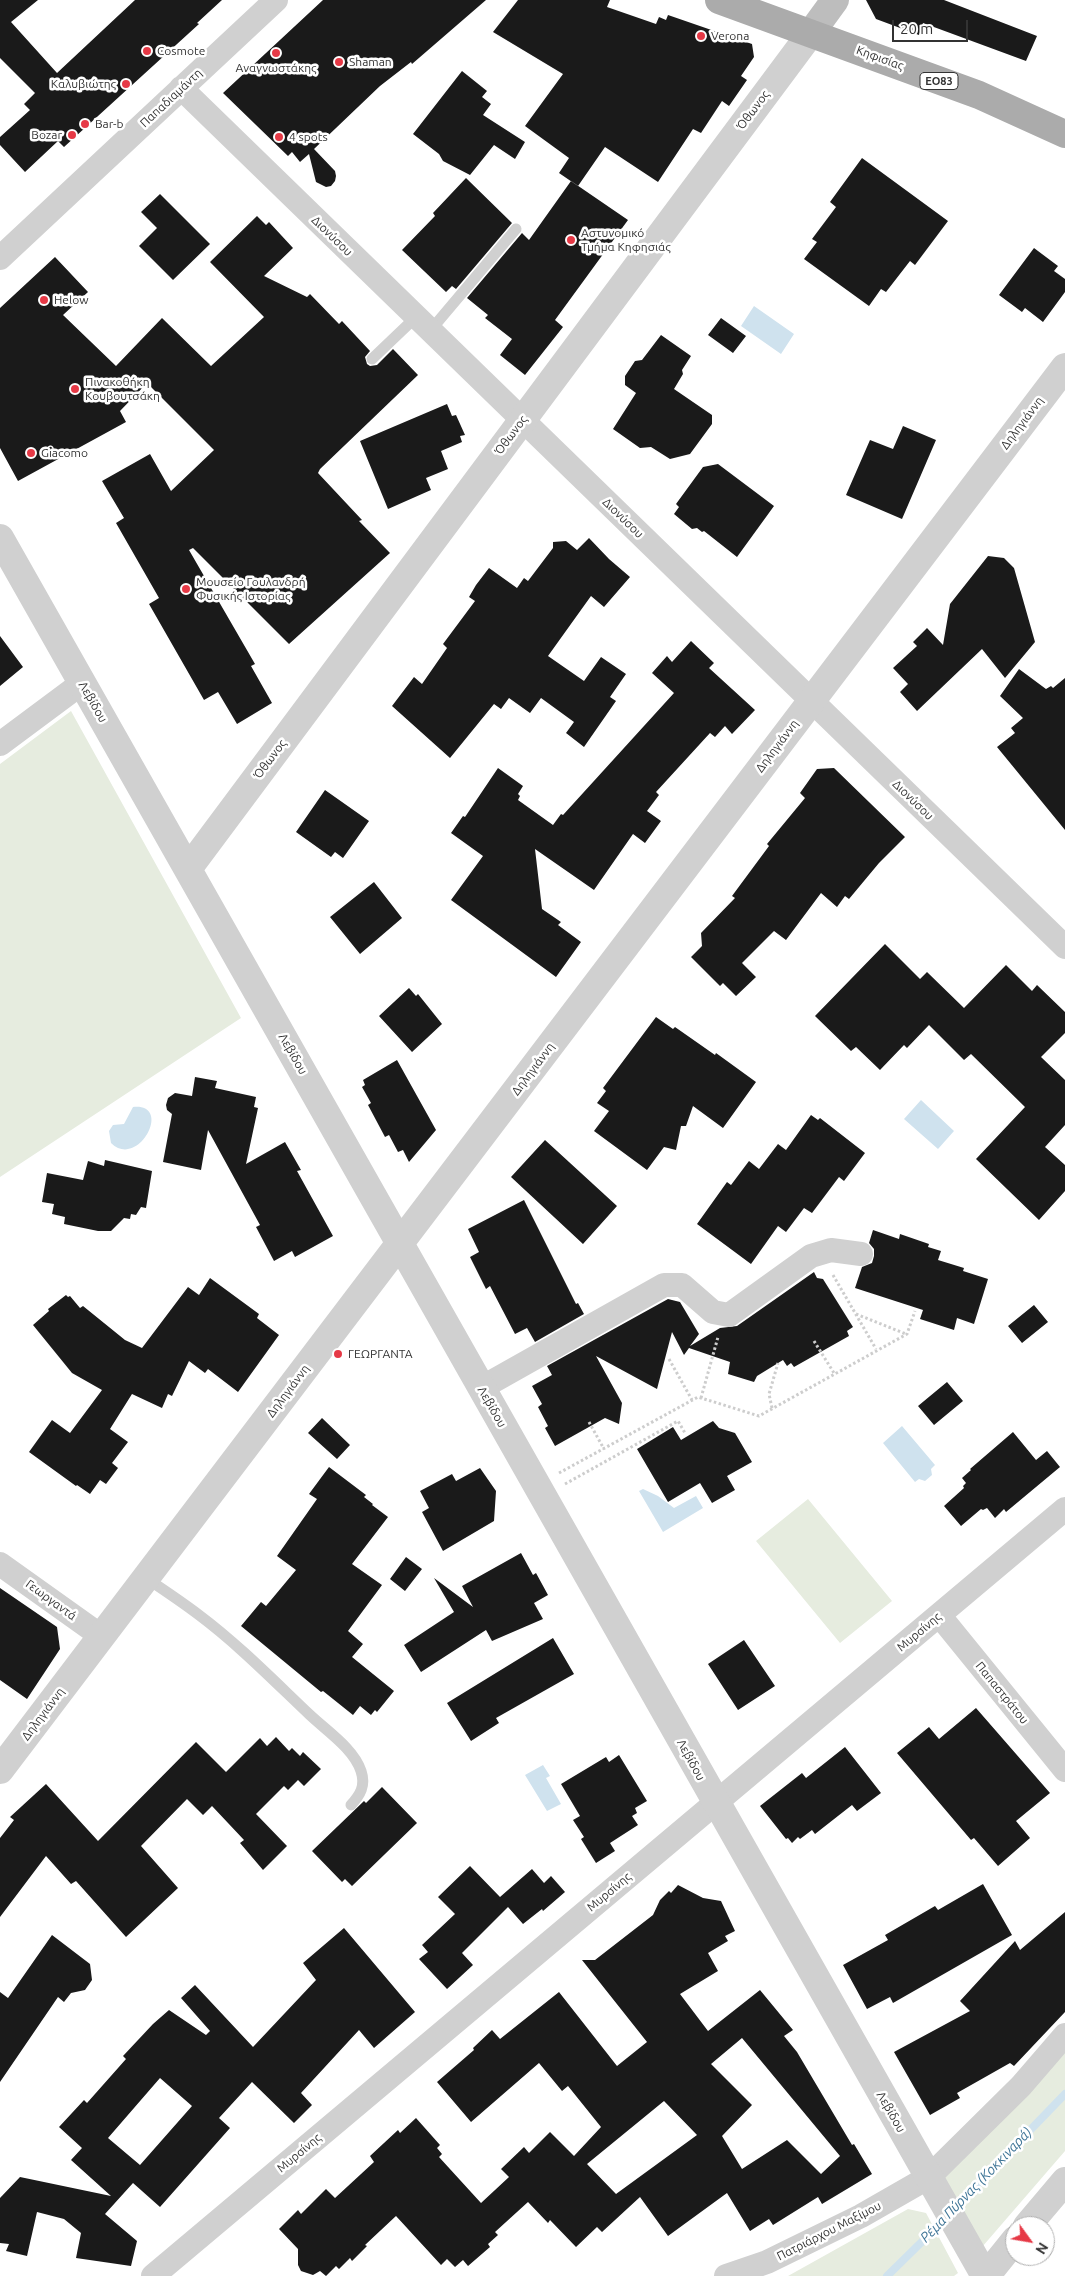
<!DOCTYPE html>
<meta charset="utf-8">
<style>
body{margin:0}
#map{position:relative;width:1065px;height:2276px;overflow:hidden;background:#fff;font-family:Ubuntu,sans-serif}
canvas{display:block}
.north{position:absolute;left:1005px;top:2216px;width:50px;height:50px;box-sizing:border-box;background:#fff;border:1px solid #adadad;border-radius:50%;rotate:122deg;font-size:14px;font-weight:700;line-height:20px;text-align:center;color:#333}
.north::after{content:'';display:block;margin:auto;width:18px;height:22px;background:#e63946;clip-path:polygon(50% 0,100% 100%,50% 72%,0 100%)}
.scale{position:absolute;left:892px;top:20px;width:76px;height:22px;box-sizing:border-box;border:2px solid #333;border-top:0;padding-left:6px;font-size:15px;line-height:18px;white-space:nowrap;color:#333;-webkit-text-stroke:4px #fff;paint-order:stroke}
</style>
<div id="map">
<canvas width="1065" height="2276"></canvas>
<div class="north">N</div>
<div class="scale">20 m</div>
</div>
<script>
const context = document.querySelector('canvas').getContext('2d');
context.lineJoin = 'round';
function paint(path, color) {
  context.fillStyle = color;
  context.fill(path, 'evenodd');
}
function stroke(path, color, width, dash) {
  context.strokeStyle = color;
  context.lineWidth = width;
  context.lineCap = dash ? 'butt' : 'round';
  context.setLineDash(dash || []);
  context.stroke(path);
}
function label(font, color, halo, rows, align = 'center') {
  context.font = font + ' Ubuntu,sans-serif';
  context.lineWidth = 5;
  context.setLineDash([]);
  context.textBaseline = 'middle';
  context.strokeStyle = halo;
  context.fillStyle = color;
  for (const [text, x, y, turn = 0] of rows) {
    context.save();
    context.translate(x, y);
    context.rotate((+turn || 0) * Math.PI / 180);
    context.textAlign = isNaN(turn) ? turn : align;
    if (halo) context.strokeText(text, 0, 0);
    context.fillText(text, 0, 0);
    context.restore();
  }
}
paint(new Path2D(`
 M71 711 241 1018 0 1177V764Z
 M808 1499 892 1601 840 1643 756 1541Z
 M1065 2047V2151L976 2254 941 2171Z
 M908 2209 926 2213 958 2273 954 2276H788Z`), '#e6ecdf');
paint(new Path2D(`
 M754 306 794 334 781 354 741 326Z
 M921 1100 954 1131 938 1149 904 1119Z
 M133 1107C174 1103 138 1170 111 1143L109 1131 113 1125 124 1124Z
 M902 1426 935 1465 931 1469 932 1475 925 1481 919 1479 915 1482 883 1443Z
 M643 1489 658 1496 674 1508 696 1496 703 1508 663 1532 639 1491Z
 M543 1765 550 1776 546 1778 561 1804 547 1811 525 1775Z`), '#cfe2ee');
stroke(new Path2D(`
 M954 2209 1065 2094
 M887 2276 946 2218`), '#cfe2ee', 8);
paint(new Path2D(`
 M0 0H38L11 22 57 73 135 0H222L197 23 199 24 64 147 58 141 25 172 0 145V137L30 110 24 104 35 93 0 58Z
 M323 0H486L412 64 411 62 380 86 314 149 335 171 336 176 335 181 331 186 326 187 316 182 309 154 300 162 292 152 288 156 223 93Z
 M518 0H610L607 7 656 24 659 17 666 20 668 15 752 44 754 57 741 76 747 80 729 106 722 101 701 133 693 129 658 182 605 147 578 186 559 173 569 158 525 126 563 74 493 32Z
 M866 0H944L1037 36 1026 61 923 23 919 35 876 19Z
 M462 71 487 91 482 97 491 104 483 115 525 142 515 159 494 145 470 175 443 161 439 154 413 134Z
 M862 158 948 221 915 265 910 261 886 292 881 289 869 306 804 259 817 242 812 239 836 207 830 202Z
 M466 178 512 223 456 289 452 286 446 292 402 250 435 216 433 213Z
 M571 181 628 220 555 320 563 327 525 375 500 355 512 339 485 318 488 315 467 298 522 233 529 240Z
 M160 194 210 244 173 280 139 246 157 228 141 212Z
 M257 216 266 225 269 222 293 248 264 276 307 297 310 294 339 324 342 321 370 351 365 357 367 364 370 366 377 365 393 349 418 375 320 469 318 473 362 520 359 521 390 553 289 644 193 548 189 550 255 664 251 666 272 703 237 724 218 692 204 700 149 604 159 598 116 523 124 518 102 481 150 454 171 491 214 450 147 383 120 411 126 422 18 481 0 448V308L55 257 88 292 63 315 116 366 162 318 211 366 264 317 210 262Z
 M1034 248 1058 266 1054 271 1065 279V292L1043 322 1025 308 1022 312 999 295Z
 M721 318 746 336 733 353 708 335Z
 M661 335 691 356 682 370 683 374 674 389 712 415V424L690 454 670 459 651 447 640 448 613 429 636 393 625 385V376L635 361 642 360Z
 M447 404 452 416 456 415 465 435 460 436 462 442 441 451 448 469 426 478 431 490 388 509 360 441Z
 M903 426 936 440 902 519 846 495 870 440 893 449Z
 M718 464 774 506 737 557 704 531 702 532 697 528 692 529 674 514 679 507 676 504 703 467Z
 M589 538 609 559 630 577 604 607 591 596 548 656 584 681 601 657 626 674 610 697 616 701 584 747 566 733 574 722 541 698 530 713 509 698 501 709 494 704 450 758 392 706 414 677 422 684 447 648 443 644 475 601 469 597 476 585 489 568 517 588 524 578 528 581 553 548V542L566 541 577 550Z
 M988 556 1004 558 1014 568 1035 642 1005 678 982 649 917 711 900 692 908 684 893 668 917 646 913 642 927 628 943 645 950 604Z
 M0 636 23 667 0 686Z
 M691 641 714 663 709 668 755 710 732 734 725 726 715 737 710 733 656 792 659 795 647 811 661 821 645 843 633 834 594 890 535 849 542 909 561 922 558 925 581 942 556 977 451 900 483 856 451 833 463 816 465 817 498 768 523 786 518 794 520 796 518 800 553 825 561 814 563 815 674 693 652 673 667 656 672 662Z
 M1019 669 1046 689 1051 686 1053 688 1065 678V830L997 747 1015 733 1011 728 1023 718 1000 696Z
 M834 768 905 837 879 863 849 899 845 896 837 907 821 893 786 940 774 931 742 963 756 977 736 996 723 983 720 986 691 957 702 946 701 933 735 898 732 896 769 846 767 844 805 798 800 793 817 769Z
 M325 790 369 821 343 858 335 852 331 857 296 832Z
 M374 882 402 918 360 954 330 917Z
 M885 944 920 979 927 972 964 1008 1006 965 1032 991 1037 985 1065 1012V1033L1041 1057 1065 1080V1125L1045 1147 1065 1165V1191L1039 1220 976 1159 1025 1107 971 1054 964 1060 929 1025 907 1048 904 1045 880 1070 856 1047 851 1051 815 1016Z
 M409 988 416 996 418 994 442 1024 412 1052 379 1016Z
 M656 1017 673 1029 675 1027 715 1055 716 1053 756 1082 723 1128 693 1106 686 1126H681L676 1150 664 1147 647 1170 594 1131 609 1111 597 1103 606 1091 603 1088Z
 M397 1060 436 1130 409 1162 403 1150 398 1152 389 1135 385 1137 368 1105 371 1103 362 1087 365 1085 363 1080Z
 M195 1077 217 1081 215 1088 256 1097 254 1107 258 1108 246 1164 285 1142 301 1170 297 1171 333 1236 295 1257 292 1251 274 1261 256 1227 260 1225 208 1130 201 1170 163 1162 172 1114 167 1110 166 1105 168 1098 175 1093 192 1096Z
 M811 1115 818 1120 820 1118 865 1153 844 1181 839 1177 812 1213 804 1208 786 1232 778 1226 751 1264 697 1224 727 1182 731 1185 749 1161 759 1169 778 1144 786 1150Z
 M545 1140 617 1206 583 1244 511 1177Z
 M105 1160 152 1171 146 1208 141 1207 136 1215 131 1214 130 1219 124 1218 111 1231H98L64 1224 65 1217 52 1214 54 1204 42 1202 47 1173 83 1180 88 1161 104 1166Z
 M524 1200 576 1304 578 1303 584 1314 535 1342 527 1328 515 1334 490 1286 486 1289 470 1257 479 1252 468 1229Z
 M873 1230 899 1239 900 1234 929 1244 928 1247 941 1251 938 1260 964 1268 963 1271 988 1279 974 1324 957 1318 954 1330 920 1319 923 1310 855 1288 862 1267 872 1263 874 1256V1249L869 1243Z
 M814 1272 817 1278 823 1279 853 1327 847 1331 849 1336 794 1367 791 1363 787 1366 783 1360 757 1376 754 1382 728 1374 730 1362 689 1348 684 1355 672 1332 657 1389 596 1356 622 1403 619 1424 605 1418 555 1446 545 1428 548 1426 538 1407 542 1404 532 1386 552 1375 547 1366 668 1299 680 1302 699 1334 690 1346 720 1328 737 1326Z
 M210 1278 259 1314 257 1318 279 1335 238 1392 208 1369 205 1373 189 1361 172 1396 168 1394 162 1408 132 1394 110 1429 128 1442 112 1463 118 1468 106 1484 100 1480 90 1494 77 1485 76 1486 29 1452 52 1420 70 1433 102 1390 72 1373 33 1325 49 1311 48 1309 66 1295 68 1297 70 1296 80 1308 83 1306 125 1340 142 1348 188 1287 199 1295Z
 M1034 1305 1048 1322 1022 1343 1008 1326Z
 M947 1382 963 1401 934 1425 918 1406Z
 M322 1418 350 1445 337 1459 308 1433Z
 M713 1421 719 1428 735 1433 752 1462 727 1476 735 1490 712 1503 700 1483 668 1502 637 1449 673 1427 681 1440Z
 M1013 1432 1036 1460 1047 1451 1060 1467 1006 1512 1004 1509 995 1518 987 1508 983 1510 981 1509 961 1526 944 1506 964 1488 963 1486 966 1483 962 1478 971 1470 970 1469Z
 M329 1467 366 1495 364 1497 373 1504 372 1505 388 1517 352 1564 382 1585 348 1631 363 1644 352 1657 394 1691 377 1712 375 1710 371 1715 360 1706 353 1715 323 1691 321 1692 241 1626 261 1602 266 1606 296 1570 277 1556 317 1499 309 1494Z
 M480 1468 496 1491 494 1521 443 1551 422 1512 429 1508 420 1491 452 1474 456 1481Z
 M521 1553 533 1575 536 1573 548 1595 534 1603 543 1619 492 1641 486 1630 421 1672 404 1645 454 1612 434 1578 473 1607 462 1586Z
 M406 1557 422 1569 405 1591 390 1579Z
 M0 1588 57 1627 60 1649 27 1699 0 1680Z
 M553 1638 574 1674 496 1718 499 1723 471 1741 447 1703Z
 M744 1640 775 1686 738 1710 708 1664Z
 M976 1708 1050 1793 1016 1821 1030 1838 998 1866 974 1838 971 1840 897 1753 929 1727 939 1739Z
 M276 1737 289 1751 292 1748 300 1756 303 1752 321 1769 304 1786 298 1780 288 1790 284 1786 256 1814 287 1846 263 1870 240 1843 244 1840 212 1806 203 1815 187 1799 141 1846 178 1888 126 1937 76 1881 71 1884 46 1856 0 1917V1838L14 1820 10 1817 46 1784 98 1841 196 1742 226 1772 260 1738 267 1746Z
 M845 1747 881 1793 857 1811 852 1805 815 1834 812 1830 800 1839 798 1837 792 1843 788 1838 786 1839 760 1806 802 1773 806 1778Z
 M619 1755 647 1801 635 1808 637 1813 632 1816 638 1825 610 1843 615 1851 596 1863 581 1839 584 1837 573 1820 580 1816 561 1784 606 1757 609 1762Z
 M382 1787 417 1823 352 1886 345 1879 342 1882 312 1851 364 1801 366 1803Z
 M470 1866 500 1897 532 1869 544 1883 551 1876 565 1892 543 1911 542 1909 523 1924 508 1907 462 1953 473 1965 447 1989 419 1959 428 1952 422 1945 455 1914 438 1897Z
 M983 1884 1012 1935 893 2003 890 1997 867 2009 843 1965 888 1940 885 1935 935 1906 938 1910Z
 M678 1885 703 1898 721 1901 735 1931 725 1936 728 1941 708 1953 718 1971 680 1994 708 2031 760 1990 793 2030 784 2036 797 2052 852 2145 854 2144 872 2174 822 2204 818 2197 773 2225 769 2219 750 2231 727 2193 668 2236 640 2197 602 2232 597 2227 576 2247 550 2220 548 2223 528 2202 495 2232 498 2235 488 2244 490 2247 468 2266 463 2260 455 2267 447 2259 441 2265 396 2216 365 2245 367 2246 352 2261 350 2258 339 2269 336 2266 326 2276 320 2271 313 2275 301 2271 298 2265V2249L279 2229 298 2210 301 2214 326 2189 335 2198 374 2162 370 2156 398 2130 400 2133 416 2118 440 2145 437 2148 442 2154 439 2157 481 2203 509 2177 501 2169 524 2147 529 2153 550 2132 574 2156 601 2127 568 2086 562 2091 539 2063 471 2122 437 2082 474 2050 473 2048 492 2030 500 2039 559 1992 617 2066 647 2042 582 1960H595L653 1915 660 1900 669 1891 671 1893ZM742 2038 840 2156 821 2174 787 2140 742 2169 722 2136 752 2105 711 2064ZM664 2101 697 2135 616 2194 587 2164Z
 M1065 1912V2012L1014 2066 1010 2063 957 2093 960 2098 930 2115 894 2052 970 2011 960 2001 1015 1941 1020 1950Z
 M344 1928 415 2012 374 2048 359 2030 301 2093 312 2105 294 2123 252 2082 219 2118 230 2128 160 2207 133 2183 105 2214 137 2241 131 2266 76 2258 81 2233 64 2219 37 2212 27 2256 6 2251 9 2244 0 2243V2198L20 2177 111 2196 71 2160 82 2148 59 2127 84 2100 87 2103 126 2059 123 2056 153 2024 169 2010 206 2035 210 2031 181 1998 195 1985 253 2047 316 1980 303 1963ZM160 2078 192 2106 140 2165 108 2138Z
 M52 1935 90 1964 92 1980 85 1990 71 1993 64 2002 58 1997 0 2082V1992L8 1998Z`), '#1a1a1a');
stroke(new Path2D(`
 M833 1275 876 1349
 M856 1314 906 1334
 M814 1341 834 1373
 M669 1359 692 1400
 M701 1398 718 1337
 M772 1408 769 1394 778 1363
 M589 1422 604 1449
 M559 1473 698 1397 759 1416 907 1334 915 1311
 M565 1484 678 1421 685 1433`), '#cdcdcd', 3, [2.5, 2.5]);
stroke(new Path2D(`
 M430 331 516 229
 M372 359 416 317
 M146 1578C164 1590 182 1602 199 1615 239 1645 274 1681 310 1715 327 1731 354 1749 361 1771 366 1786 360 1795 351 1805`), '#d0d0d0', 11);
stroke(new Path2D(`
 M181 88 1065 947
 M0 258 276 0
 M0 744 82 683
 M481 1388 664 1285H682L713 1312 729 1315 811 1256 831 1250 861 1254
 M0 1564 101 1636
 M939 1615 1065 1770
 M153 2276 1065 1509
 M726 2276 767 2262 861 2216 929 2177 1021 2086 1065 2035`), '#d0d0d0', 24);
stroke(new Path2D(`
 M0 538 985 2276
 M188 869 811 33
 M0 1770 1065 367
 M1027 2226 1065 2181
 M986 2276 1015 2240`), '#d0d0d0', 28);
stroke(new Path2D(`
 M811 33 835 0`), '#bdbdbd', 28);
stroke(new Path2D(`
 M719 0 979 95 1065 134`), '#ababab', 28);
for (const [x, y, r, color] of [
 [701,36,5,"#e63946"],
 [147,51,5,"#e63946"],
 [276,53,5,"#e63946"],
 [339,62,5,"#e63946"],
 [126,84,5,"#e63946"],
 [85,124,5,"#e63946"],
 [72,135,5,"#e63946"],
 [279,137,5,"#e63946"],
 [571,240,5,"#e63946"],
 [44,300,5,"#e63946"],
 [75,389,5,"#e63946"],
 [31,453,5,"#e63946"],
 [186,589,5,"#e63946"],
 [338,1354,5,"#e63946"]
]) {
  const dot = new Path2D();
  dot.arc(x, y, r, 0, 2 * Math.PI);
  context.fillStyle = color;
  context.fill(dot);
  stroke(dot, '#fff', 2);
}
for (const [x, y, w] of [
 [939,81,38]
]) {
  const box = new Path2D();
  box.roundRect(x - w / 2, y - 8.5, w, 17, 4);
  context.fillStyle = '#fff';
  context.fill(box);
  stroke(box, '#333', 1);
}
label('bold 11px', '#333', null, [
 ["ΕΟ83",939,81]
]);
label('12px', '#333', '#fff', [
 ["Verona",711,36],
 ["Cosmote",157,51],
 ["Shaman",349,62],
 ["Αναγνωστάκης",276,68,"center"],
 ["Καλυβιώτης",116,84,"right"],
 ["Bar-b",95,124],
 ["Bozar",62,135,"right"],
 ["4 spots",289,137],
 ["Αστυνομικό",581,233],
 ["Τμήμα Κηφησιάς",581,247],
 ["Helow",54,300],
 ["Πινακοθήκη",85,382],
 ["Κουβουτσάκη",85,396],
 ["Giacomo",41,453],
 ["Μουσείο Γουλανδρή",196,582],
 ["Φυσικής Ιστορίας",196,596],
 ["ΓΕΩΡΓΑΝΤΑ",348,1354]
], 'left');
label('12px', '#333', '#fff', [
 ["Κηφισίας",880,58,20],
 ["Παπαδιαμάντη",171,98,-43],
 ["Όθωνος",753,110,-53],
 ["Διονύσου",332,236,44],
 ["Δηληγιάννη",1022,423,-53],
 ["Όθωνος",511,435,-53],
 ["Διονύσου",623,518,44],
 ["Λεβίδου",93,702,60],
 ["Δηληγιάννη",777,746,-53],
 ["Όθωνος",270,759,-53],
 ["Διονύσου",913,800,44],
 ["Λεβίδου",293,1054,60],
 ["Δηληγιάννη",533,1069,-53],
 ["Δηληγιάννη",288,1391,-53],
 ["Λεβίδου",492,1407,60],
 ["Γεωργαντά",51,1600,36],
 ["Μυρσίνης",919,1632,-40],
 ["Παπαστράτου",1002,1693,51],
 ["Δηληγιάννη",43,1714,-53],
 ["Λεβίδου",691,1760,61],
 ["Μυρσίνης",609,1892,-40],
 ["Λεβίδου",891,2112,60],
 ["Μυρσίνης",299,2153,-40],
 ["Πατριάρχου Μαξίμου",829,2231,-27]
]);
label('italic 14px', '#3f7597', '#fff', [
 ["Ρέμα Πύρνας (Κοκκιναρά)",976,2185,-46]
]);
</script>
